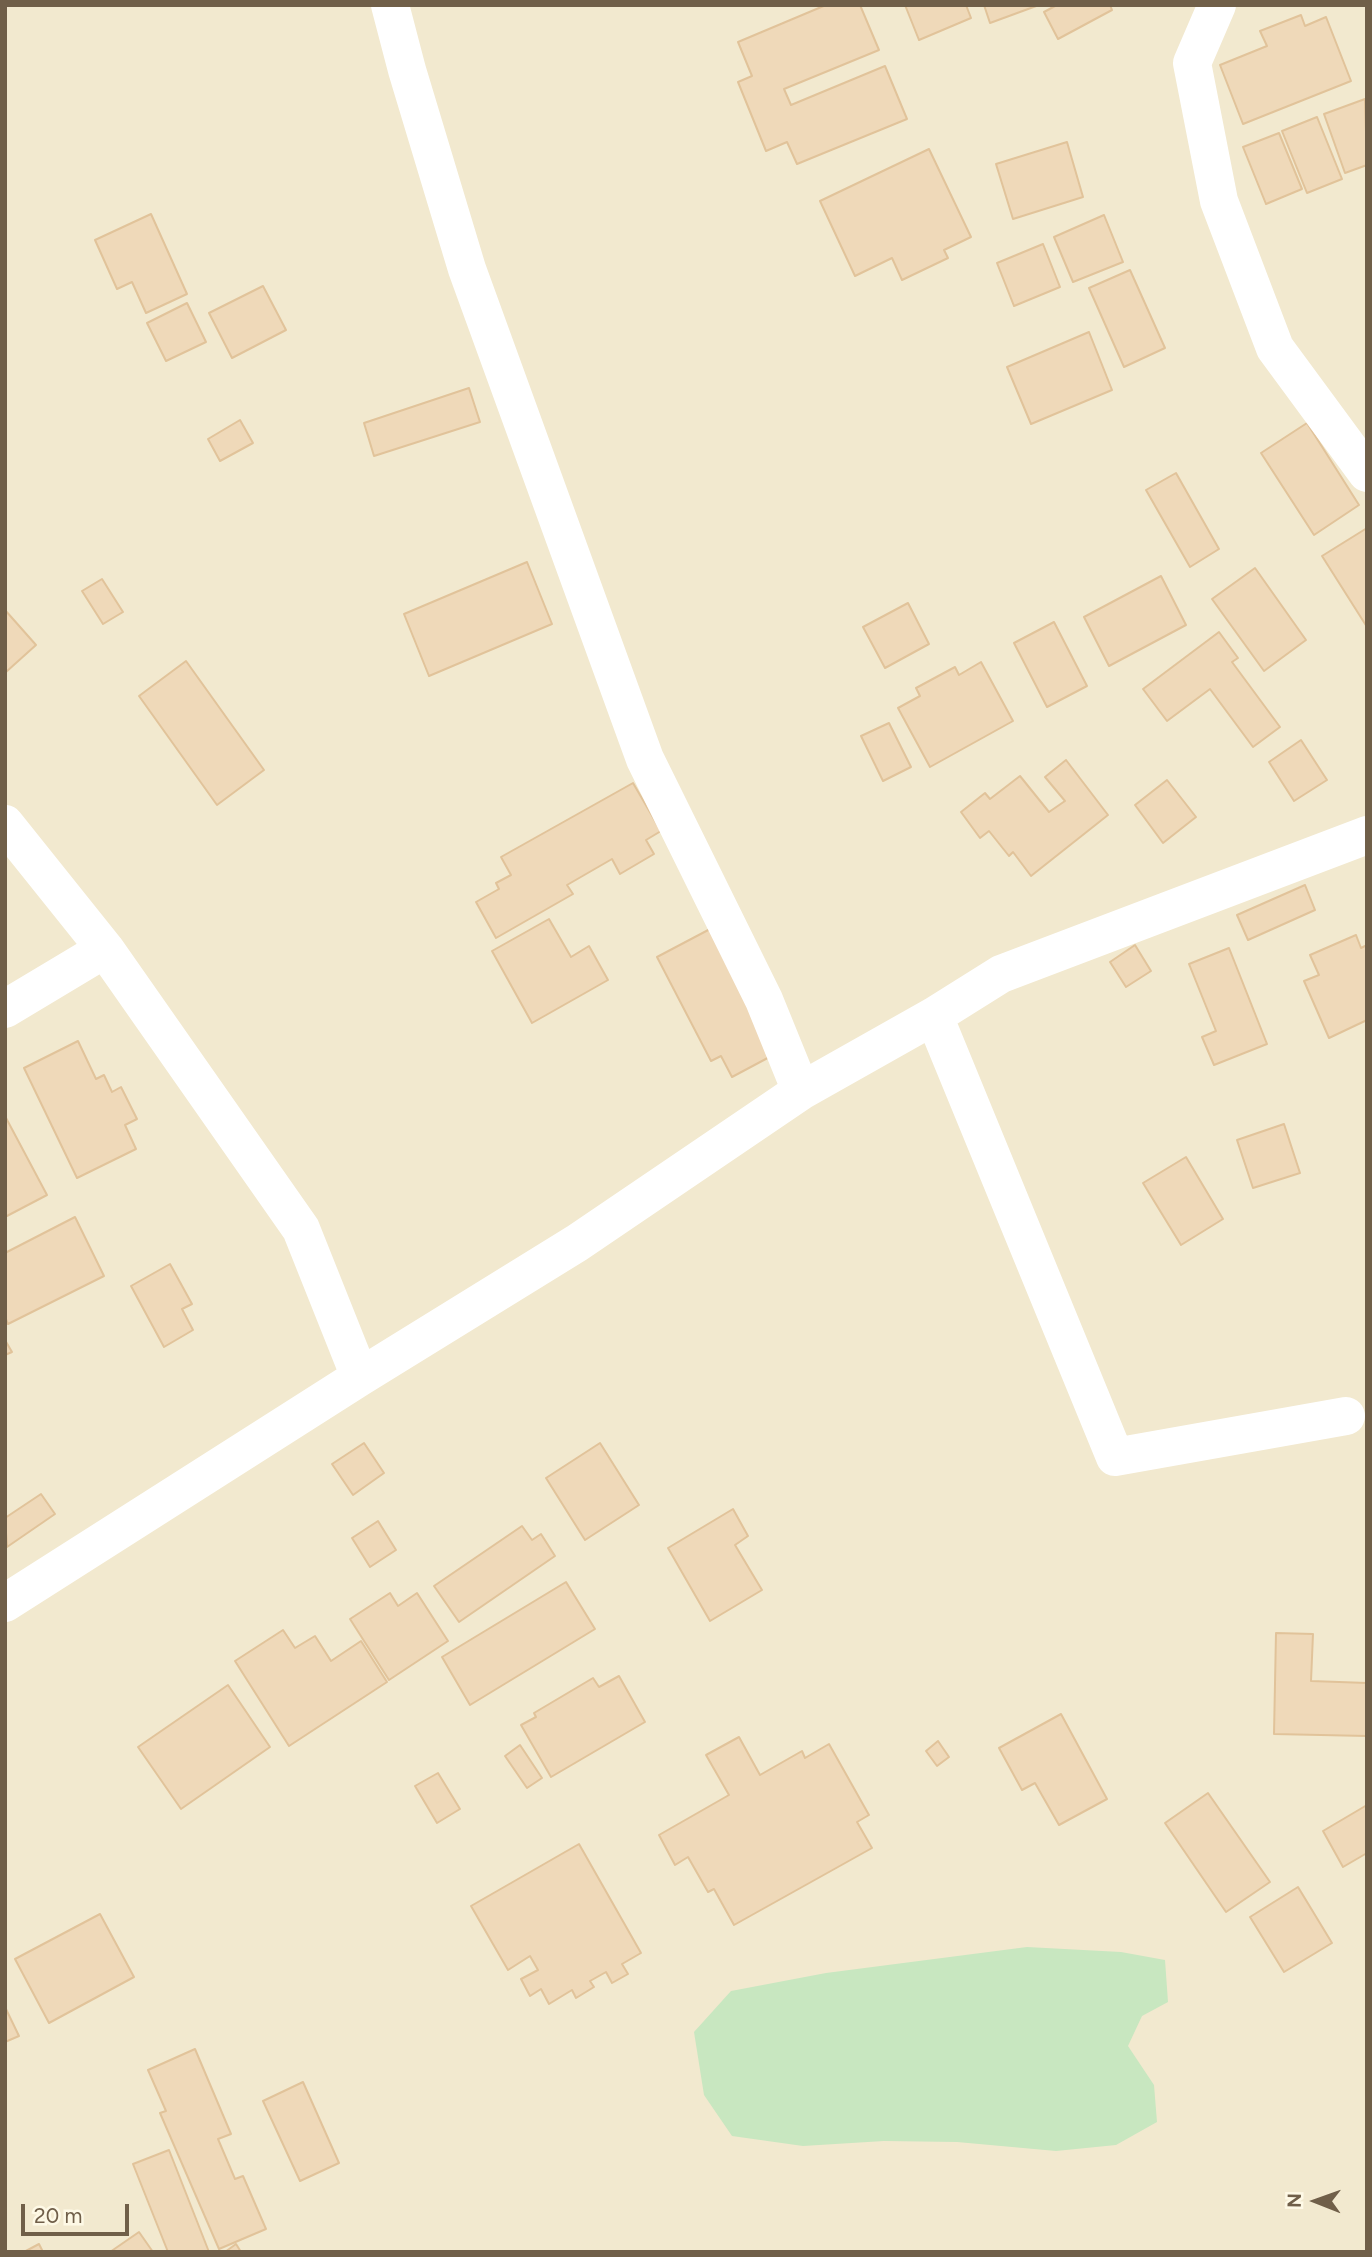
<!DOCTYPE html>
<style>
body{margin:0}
#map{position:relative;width:1372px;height:2257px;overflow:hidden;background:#fbf6e0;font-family:Figtree,sans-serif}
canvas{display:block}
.frame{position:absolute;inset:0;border:7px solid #705f49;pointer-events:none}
.north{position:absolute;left:1281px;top:2166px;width:70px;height:70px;-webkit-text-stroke:5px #fef9e6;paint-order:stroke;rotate:271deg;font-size:19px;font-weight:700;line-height:28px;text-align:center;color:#705f49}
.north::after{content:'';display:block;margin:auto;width:24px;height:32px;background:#705f49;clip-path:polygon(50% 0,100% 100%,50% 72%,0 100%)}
.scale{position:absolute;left:21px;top:2204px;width:108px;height:32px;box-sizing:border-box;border:4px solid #705f49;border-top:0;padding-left:9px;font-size:21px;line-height:24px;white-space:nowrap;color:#705f49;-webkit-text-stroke:5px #fef9e6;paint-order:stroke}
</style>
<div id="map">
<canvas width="1372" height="2257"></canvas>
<div class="frame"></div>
<div class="north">N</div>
<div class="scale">20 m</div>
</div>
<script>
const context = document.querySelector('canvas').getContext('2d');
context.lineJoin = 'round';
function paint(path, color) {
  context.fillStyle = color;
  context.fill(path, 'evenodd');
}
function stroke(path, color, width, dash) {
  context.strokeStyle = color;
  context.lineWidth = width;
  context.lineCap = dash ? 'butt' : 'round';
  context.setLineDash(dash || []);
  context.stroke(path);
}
paint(new Path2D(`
 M5 5H1367V2252H5Z`), '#f2e9cf');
paint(new Path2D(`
 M1027 1947 1121 1952 1165 1960 1168 2002 1142 2016 1128 2046 1154 2085 1157 2122 1116 2145 1056 2151 957 2142 884 2141 803 2146 732 2136 704 2095 694 2032 731 1991 826 1973Z`), '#c8e7c0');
const building = new Path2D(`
 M826 5H860L879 50 784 89 791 105 885 66 907 119 797 164 787 142 766 151 738 82 752 76 738 42Z
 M905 5H966L971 18 919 40Z
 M984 5H1039L990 23Z
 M1057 5H1110L1112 10 1058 39 1044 12Z
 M1301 15 1305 26 1326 17 1351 81 1243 124 1220 65 1267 46 1260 31Z
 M1365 99 1367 165 1345 173 1324 114Z
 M1317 117 1342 179 1307 193 1282 131Z
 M1279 133 1302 189 1266 204 1243 147Z
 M1067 142 1083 197 1013 219 996 164Z
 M929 149 971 237 944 250 948 258 902 280 892 258 855 276 820 201Z
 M151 214 187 294 146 313 132 282 117 289 95 240Z
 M1104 215 1123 262 1073 282 1054 237Z
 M1043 244 1060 287 1014 306 997 263Z
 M1130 270 1165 348 1124 367 1089 288Z
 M263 286 286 330 232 358 209 313Z
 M187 303 206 342 166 361 147 323Z
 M1089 332 1112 390 1031 424 1007 367Z
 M469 388 480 422 374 456 364 423Z
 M240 420 253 443 220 461 208 439Z
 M1307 423 1359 505 1314 535 1261 453Z
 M1176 473 1219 549 1190 567 1146 490Z
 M1367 528V627L1322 556Z
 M527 562 552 624 429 676 404 614Z
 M1255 568 1306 640 1264 671 1212 599Z
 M1161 576 1186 625 1109 666 1084 617Z
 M102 579 123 612 103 624 82 591Z
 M908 603 929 644 885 668 863 627Z
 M5 610 36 645 6 672H5Z
 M1054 622 1087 686 1047 707 1014 643Z
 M1219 632 1238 658 1232 662 1280 727 1253 747 1210 689 1167 721 1143 689Z
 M186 661 264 770 217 805 139 696Z
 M981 662 1013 721 930 767 898 708 920 696 916 688 955 667 959 675Z
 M889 723 911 767 883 781 861 736Z
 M1301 740 1327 780 1294 801 1269 762Z
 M1066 760 1108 815 1031 876 1013 852 1009 856 989 831 980 838 961 812 985 793 990 799 1020 776 1049 812 1065 801 1045 777Z
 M1167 780 1196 817 1163 843 1135 805Z
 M633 783 661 831 646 840 654 854 620 874 612 859 567 885 573 894 496 938 476 902 499 889 496 883 511 875 501 857Z
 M1305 885 1315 910 1248 940 1237 915Z
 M549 919 571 957 589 946 608 980 532 1023 492 951Z
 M712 928 777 1053 732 1077 721 1056 711 1061 657 957Z
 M1356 935 1361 948 1367 945V1020L1329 1038 1304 981 1319 975 1310 955Z
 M1135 945 1151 971 1126 987 1110 962Z
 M1229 948 1267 1044 1214 1065 1202 1037 1216 1031 1189 964Z
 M78 1041 96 1079 104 1075 112 1092 121 1087 137 1119 125 1125 136 1149 77 1178 24 1068Z
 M5 1116 47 1195 5 1217Z
 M1284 1124 1300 1173 1253 1188 1237 1140Z
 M1186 1157 1223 1219 1181 1245 1143 1183Z
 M75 1217 104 1276 8 1324 5 1317V1253Z
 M170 1264 192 1304 182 1309 193 1330 164 1347 131 1286Z
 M5 1340 12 1352 5 1355Z
 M364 1443 384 1473 353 1495 332 1464Z
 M600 1443 639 1505 585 1540 546 1478Z
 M41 1494 55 1514 7 1547 5 1518Z
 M733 1509 748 1536 735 1545 762 1590 710 1621 668 1548Z
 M378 1521 396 1550 370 1567 352 1538Z
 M522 1526 532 1540 541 1534 555 1556 459 1622 434 1586Z
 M566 1582 595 1629 470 1705 442 1657Z
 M390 1593 398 1606 417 1593 448 1641 389 1680 350 1619Z
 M283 1630 295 1648 315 1636 331 1661 361 1641 387 1682 289 1746 235 1661Z
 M1276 1633 1313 1634 1311 1681 1367 1683V1736L1274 1734Z
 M619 1676 645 1722 551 1777 521 1725 536 1717 534 1713 593 1678 599 1687Z
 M228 1685 270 1747 181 1809 138 1747Z
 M1061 1714 1107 1799 1059 1825 1035 1783 1022 1790 999 1748Z
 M739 1737 760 1775 802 1751 805 1758 829 1744 869 1815 857 1822 872 1848 734 1925 714 1889 708 1892 688 1857 675 1865 659 1835 729 1795 706 1755Z
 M938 1741 949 1757 937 1766 926 1751Z
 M520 1745 542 1778 527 1788 505 1756Z
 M438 1773 460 1809 437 1823 415 1786Z
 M1208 1793 1270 1882 1226 1912 1165 1823Z
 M1367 1805V1853L1343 1867 1323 1831Z
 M579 1844 641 1953 622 1964 628 1974 612 1983 606 1972 590 1981 594 1987 576 1998 572 1990 549 2004 541 1989 530 1996 521 1979 538 1970 530 1956 508 1970 471 1906Z
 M1298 1887 1332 1943 1284 1972 1250 1917Z
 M100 1914 134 1977 49 2023 15 1959Z
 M5 2007 19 2036 5 2042Z
 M195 2049 231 2134 218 2139 235 2179 243 2176 266 2229 219 2249 160 2113 166 2111 148 2070Z
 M303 2082 339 2163 300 2181 263 2101Z
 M169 2150 209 2252H168L133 2164Z
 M139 2232 153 2252H110Z
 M39 2244 43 2252H24Z
 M236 2244 241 2252H225Z`);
paint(building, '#efd9b9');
stroke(building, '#e1c39a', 2);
stroke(new Path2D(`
 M390 5 407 70 467 269 645 759 764 1000 801 1091
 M1217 5 1192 63 1219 201 1275 348 1367 473
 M5 824 105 949 301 1229 360 1377
 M5 1009 105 949
 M934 1016 1115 1457 1346 1416
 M5 1603 360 1377 577 1243 801 1091 934 1016 1001 974 1367 835`), '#fff', 38);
</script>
